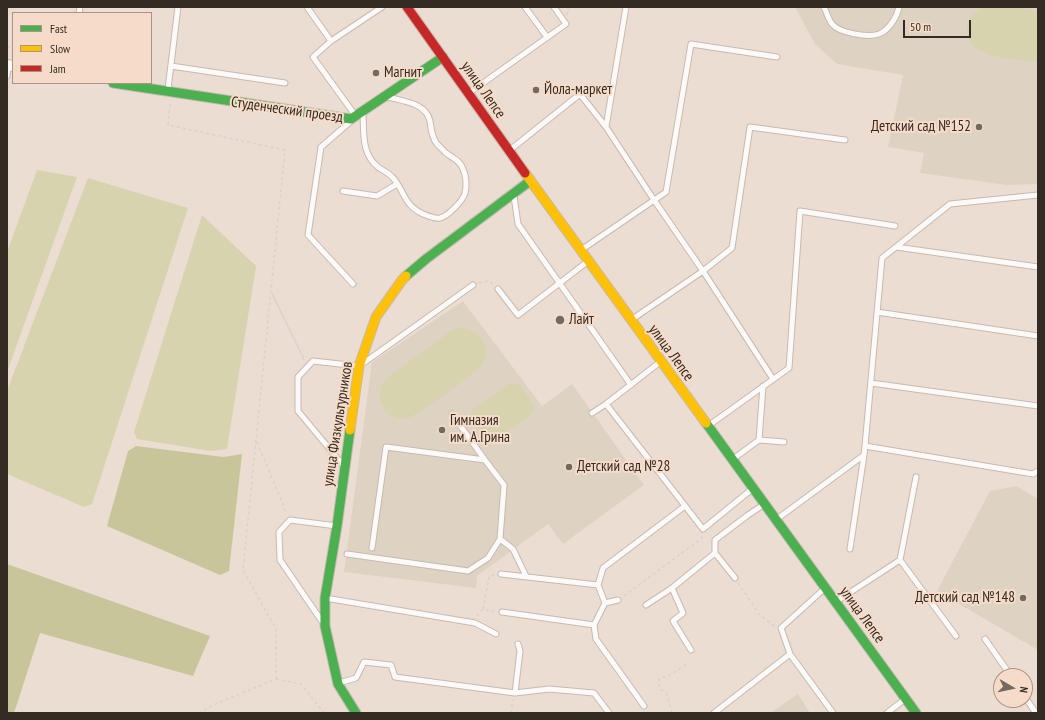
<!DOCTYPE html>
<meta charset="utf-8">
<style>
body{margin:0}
#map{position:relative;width:1045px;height:720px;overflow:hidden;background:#ecddd2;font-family:"PT Sans Narrow",sans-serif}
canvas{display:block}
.frame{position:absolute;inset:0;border:8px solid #342b23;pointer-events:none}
.legend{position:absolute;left:12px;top:12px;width:140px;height:72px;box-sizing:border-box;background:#f6dcc8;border:1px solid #a89586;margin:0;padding:5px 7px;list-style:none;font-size:12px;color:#342b23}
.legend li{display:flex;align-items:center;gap:8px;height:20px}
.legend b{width:20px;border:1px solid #a89586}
.north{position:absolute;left:993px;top:668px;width:40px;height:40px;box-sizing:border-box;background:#f6dcc8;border:1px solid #a89586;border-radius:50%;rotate:99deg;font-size:11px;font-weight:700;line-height:16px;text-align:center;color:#342b23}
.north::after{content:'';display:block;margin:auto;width:14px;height:18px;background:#746960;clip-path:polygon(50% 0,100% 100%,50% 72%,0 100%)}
.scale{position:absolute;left:903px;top:20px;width:68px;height:18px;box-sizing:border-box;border:2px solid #342b23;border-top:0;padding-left:5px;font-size:12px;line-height:14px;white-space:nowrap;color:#342b23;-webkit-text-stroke:3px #f6dcc8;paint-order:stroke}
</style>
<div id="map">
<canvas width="1045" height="720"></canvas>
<div class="frame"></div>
<ul class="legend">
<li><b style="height:5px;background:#4caf50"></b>Fast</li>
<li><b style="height:5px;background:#ffc107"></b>Slow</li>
<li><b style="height:5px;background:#c62828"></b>Jam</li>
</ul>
<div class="north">N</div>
<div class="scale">50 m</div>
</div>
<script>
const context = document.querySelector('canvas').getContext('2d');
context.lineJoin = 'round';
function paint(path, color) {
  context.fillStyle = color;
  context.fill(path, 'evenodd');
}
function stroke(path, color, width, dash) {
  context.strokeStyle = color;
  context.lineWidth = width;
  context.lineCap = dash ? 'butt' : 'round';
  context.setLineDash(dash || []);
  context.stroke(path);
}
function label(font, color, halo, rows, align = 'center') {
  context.font = font + ' "PT Sans Narrow",sans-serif';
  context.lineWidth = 4;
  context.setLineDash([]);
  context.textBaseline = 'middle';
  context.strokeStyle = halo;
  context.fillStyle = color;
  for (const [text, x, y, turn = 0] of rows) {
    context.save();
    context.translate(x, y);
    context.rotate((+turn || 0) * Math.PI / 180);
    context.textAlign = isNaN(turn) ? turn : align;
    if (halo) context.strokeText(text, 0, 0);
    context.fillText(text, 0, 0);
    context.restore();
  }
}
paint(new Path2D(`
 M795 7H1038V184L1007 185 920 173 924 153 888 147 903 75 837 64 815 44Z
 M463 301 542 406 572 384 644 485 563 544 548 524 477 576 476 588 344 572 372 362Z
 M1016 486 1038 499V650L937 591 990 491Z
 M798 694 810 713H770Z`), '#ded3c2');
paint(new Path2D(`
 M983 7H1011L1038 11V62C1016 59 965 60 967 28 968 18 974 12 983 7Z
 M37 170 77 177 7 372V252Z
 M88 178 188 208 92 504 84 507 7 474V391Z
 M202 215 256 266 227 449 211 451 137 439 134 432Z
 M458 328C469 328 480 332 484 344 487 351 486 359 482 365 477 372 416 417 408 418 383 424 370 391 389 376L452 330Z
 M510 383 518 384C524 392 537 403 532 414L494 441H489L471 419 472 410Z`), '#d7d3ae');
paint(new Path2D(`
 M136 446 224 457 242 454 229 571 220 575 107 526 128 451Z
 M7 564 210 636 193 676 40 633 14 713H7Z`), '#c9c59a');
const lane = new Path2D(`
 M307 7 331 41
 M525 7 547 37
 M626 7 606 127 654 200 703 271 773 379
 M824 7C827 13 828 19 832 24 839 33 869 38 879 34 889 30 897 17 899 7
 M79 13 80 7
 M171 66 285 83
 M7 76 8 66
 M168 89 178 7
 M469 93 566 24 554 7
 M363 113C364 131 361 154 378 167 383 171 390 173 394 179 405 193 404 205 423 214 428 216 434 219 440 218 448 216 463 201 465 193 467 186 466 175 463 169 460 160 452 158 446 153 443 150 440 147 437 144 432 138 431 129 430 121 426 103 403 101 388 97
 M355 115 313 57 331 41 382 7
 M350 122 321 147 308 235 353 284
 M510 150 580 94 606 127
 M343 191 377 196 397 184
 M1038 195 950 204 896 247 1038 267
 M514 196 518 224 631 385
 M896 247 882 258 865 446 1033 474 1038 471
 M581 250 666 192 691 44 777 57
 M498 289 518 315 587 262
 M877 312 1038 336
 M631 320 703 271 732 248 750 127 845 140
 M365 362 473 285
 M660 362 606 404 703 529 752 489
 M871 383 1038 406
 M592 413 606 404
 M452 414 485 460
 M708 426 789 368 800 211 895 226
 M759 440 763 386
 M733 459 759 440 784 442
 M343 465 298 411V377L313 361 358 366
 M916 477 900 560 956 636
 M777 519 864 455 865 446
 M500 539 513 549 526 576
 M850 549 864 455
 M347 554 468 571 488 558 500 539 504 485 485 460 386 447 372 548
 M501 574 598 585 603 568 685 506
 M735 578 715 553V540L748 515 763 505
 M672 588 683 613 673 621 691 650
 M824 589 781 628 790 654 833 713
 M325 598 475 623 496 634
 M837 601 900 560
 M605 603 618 600
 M646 605 672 588 715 553
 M502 612 594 625 596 639 644 706
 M321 620 280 560 279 532 290 520 337 526
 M594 625 605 603 598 585
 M985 639 1011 676
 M339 683 356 678 364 662 391 665 395 677 515 693 520 651 518 644
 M515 693 549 689 594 693 609 713
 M1025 697 1036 713
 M714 713 790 654
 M887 713 905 699`);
const street = new Path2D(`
 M7 65 13 66`);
const fast = new Path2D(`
 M113 83 351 119 443 57
 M406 276 426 259 530 181
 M706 423 916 713
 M350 430 337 526 325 598V626L338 684 356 713`);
const slow = new Path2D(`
 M525 173 706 423
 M350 430 359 366 376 317 402 280 406 276`);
const jam = new Path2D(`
 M407 7 525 173`);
stroke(lane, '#c6bab1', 7);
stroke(street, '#c6bab1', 12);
stroke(fast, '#c6bab1', 11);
stroke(slow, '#c6bab1', 11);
stroke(jam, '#c6bab1', 11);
stroke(new Path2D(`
 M567 15 569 7
 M7 47 13 48
 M170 104 168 125 285 150 243 570 276 629V679L213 705 200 713
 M479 283 489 281 493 284
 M272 293 304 360
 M273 296 305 361
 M396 441 397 427
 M257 442 287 514
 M738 583 759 614 775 627
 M624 596 702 538V535
 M483 609 489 577 494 575
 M477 616 483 609 494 611
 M276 679 301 684 324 713
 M511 713 513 699
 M672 713 667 695 659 687V679L672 674 689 662`), '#d7d2cf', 1.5, [3, 3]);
stroke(lane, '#fcfaf8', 5);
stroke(street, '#fcfaf8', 10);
stroke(fast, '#4caf50', 9);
stroke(slow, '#ffc107', 9);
stroke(jam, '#c62828', 9);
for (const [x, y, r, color] of [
 [376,73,4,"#746960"],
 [536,90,4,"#746960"],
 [979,127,4,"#746960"],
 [560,320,5,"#746960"],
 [442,430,4,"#746960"],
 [569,467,4,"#746960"],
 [1023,598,4,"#746960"]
]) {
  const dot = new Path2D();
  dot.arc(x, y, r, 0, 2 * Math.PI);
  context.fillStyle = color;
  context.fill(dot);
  stroke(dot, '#f6dcc8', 1.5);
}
label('15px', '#342b23', '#f6dcc8', [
 ["Магнит",384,73],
 ["Йола-маркет",544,90],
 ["Детский сад №152",971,127,"right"],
 ["Лайт",569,320],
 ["Гимназия",450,421],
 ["им. А.Грина",450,438],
 ["Детский сад №28",577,467],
 ["Детский сад №148",1015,598,"right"]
], 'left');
label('15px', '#342b23', '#f6dcc8', [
 ["улица Лепсе",483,90,55],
 ["Студенческий проезд",287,110,8],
 ["улица Лепсе",671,353,54],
 ["улица Физкультурников",338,424,-81],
 ["улица Лепсе",862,615,54]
]);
</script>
